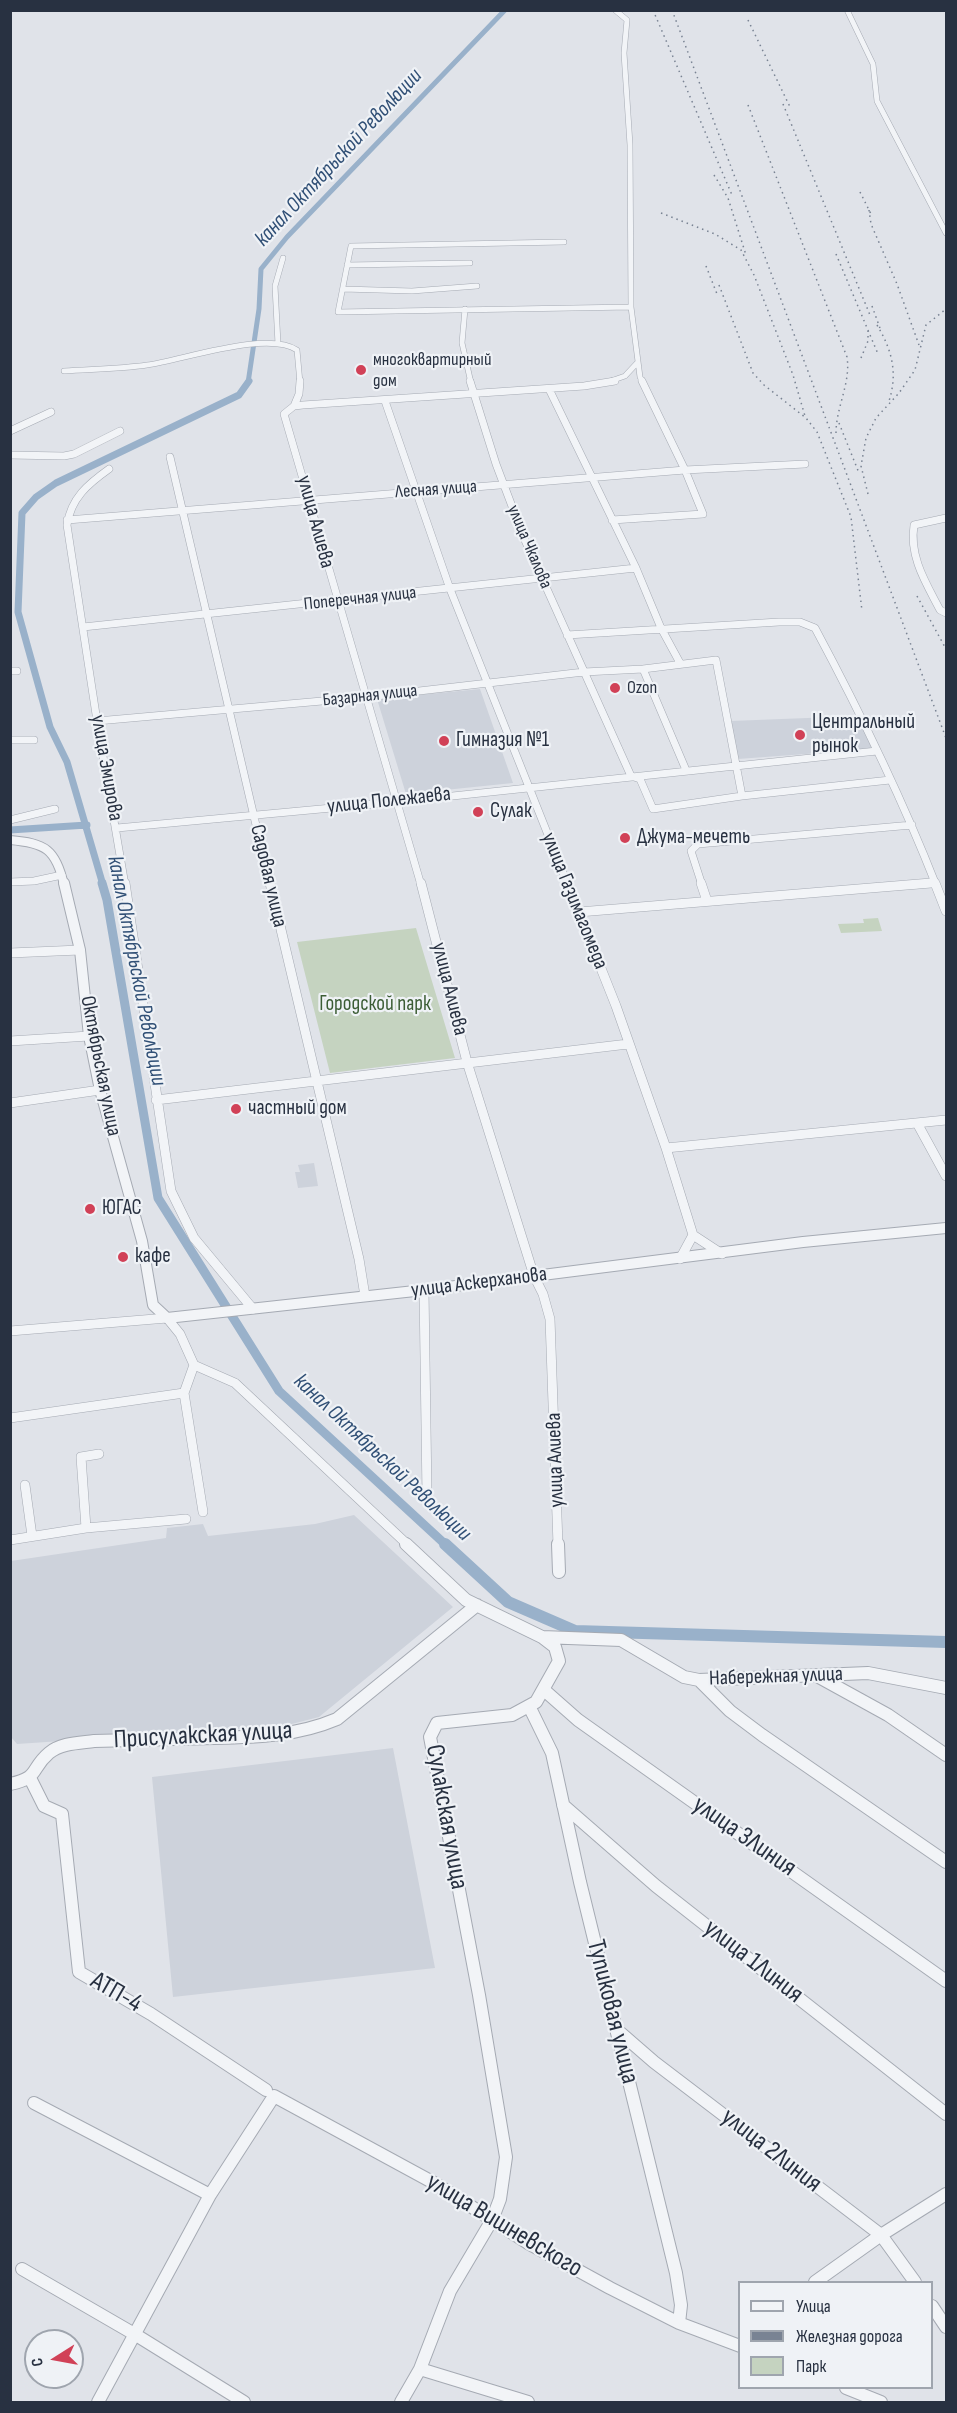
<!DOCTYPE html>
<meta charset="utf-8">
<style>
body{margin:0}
#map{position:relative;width:957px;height:2413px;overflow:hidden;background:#e0e3e9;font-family:"Sofia Sans Condensed",sans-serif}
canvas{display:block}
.frame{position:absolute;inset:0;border:12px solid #283141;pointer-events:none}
.legend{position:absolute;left:738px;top:2281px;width:195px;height:108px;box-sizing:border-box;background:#eff2f6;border:2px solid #9fa5ae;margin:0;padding:8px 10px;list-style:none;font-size:18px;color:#283141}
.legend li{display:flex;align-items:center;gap:12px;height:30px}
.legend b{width:30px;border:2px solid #9fa5ae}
.north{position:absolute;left:24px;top:2329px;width:60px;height:60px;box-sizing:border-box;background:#eff2f6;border:2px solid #9fa5ae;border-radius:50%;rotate:259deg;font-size:16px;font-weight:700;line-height:24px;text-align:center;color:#283141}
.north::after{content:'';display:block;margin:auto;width:21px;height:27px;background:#d14157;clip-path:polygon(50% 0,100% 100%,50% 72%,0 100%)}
</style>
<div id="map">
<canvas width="957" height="2413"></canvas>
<div class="frame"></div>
<ul class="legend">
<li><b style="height:8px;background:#f2f4f7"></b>Улица</li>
<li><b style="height:8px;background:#798393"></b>Железная дорога</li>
<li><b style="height:16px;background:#c5d3c0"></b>Парк</li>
</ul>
<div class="north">С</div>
</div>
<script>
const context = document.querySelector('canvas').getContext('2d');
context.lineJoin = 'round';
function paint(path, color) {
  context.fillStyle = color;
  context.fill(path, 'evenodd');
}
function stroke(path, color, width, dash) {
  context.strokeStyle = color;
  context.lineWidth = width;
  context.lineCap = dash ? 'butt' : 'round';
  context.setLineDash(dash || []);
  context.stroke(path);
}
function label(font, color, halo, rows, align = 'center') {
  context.font = font + ' "Sofia Sans Condensed",sans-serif';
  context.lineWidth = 4.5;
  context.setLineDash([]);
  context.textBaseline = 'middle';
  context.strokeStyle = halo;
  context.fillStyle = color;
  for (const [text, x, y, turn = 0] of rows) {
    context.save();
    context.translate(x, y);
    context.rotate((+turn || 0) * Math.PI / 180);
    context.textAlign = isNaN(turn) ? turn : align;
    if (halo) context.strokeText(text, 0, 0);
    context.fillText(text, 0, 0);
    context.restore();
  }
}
paint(new Path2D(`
 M480 689 513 783 406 794 377 699Z
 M858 716 873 749 738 759 731 721Z
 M314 1163 318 1186 298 1188 295 1172H300L298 1165Z
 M354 1515 453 1607 319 1717 284 1726 17 1744 11 1737V1561L166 1538 167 1528 203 1524 208 1536 315 1524Z
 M393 1748 435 1968 173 1997 152 1777Z`), '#cdd2db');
paint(new Path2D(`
 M878 918 882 931 841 933 838 924 864 923 863 919Z
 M416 928 455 1058 330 1073 297 942Z`), '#c5d3c0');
stroke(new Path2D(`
 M248 383 259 309 261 269 287 237 505 10`), '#99b1ca', 5);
stroke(new Path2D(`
 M10 830 87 825
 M103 885 67 762 50 727 18 612 22 513 36 497 56 483 239 395 249 381`), '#99b1ca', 7);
stroke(new Path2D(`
 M102 883 107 900 158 1198 279 1391 446 1545`), '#99b1ca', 9);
stroke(new Path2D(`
 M445 1544 508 1602 575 1631 946 1642`), '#99b1ca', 12);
const minorFar3 = new Path2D(`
 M615 10 627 20 624 53 630 145 631 307 640 377 643 383
 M847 10 873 64 877 101 946 233
 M564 242 351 246 338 312 631 307
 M347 265 470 263
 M343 289 412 291 477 286
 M465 309 462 343 471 383
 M278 344 275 286 283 258
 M64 371C92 369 120 369 147 365 183 360 267 330 297 350L300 383
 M605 383 625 376 638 362`);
const minorFar2 = new Path2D(`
 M470 381 496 464 524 538 631 776 640 779 653 809 742 796 890 780
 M549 389 636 568 661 628 680 663
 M385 401 450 589 568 885
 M294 406 299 394 300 381
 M10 431 51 412
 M10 455 64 456 74 454 120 431
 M170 457 270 885
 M109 469C88 484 71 498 67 525L97 721 125 885
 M946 518 914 525C909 557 926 583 940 610L946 613
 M67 520 685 470 805 464
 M612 520 703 514 685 470 642 381
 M83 627 636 568
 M567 635 779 622H800L815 628C860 712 901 796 936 885
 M10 671H17
 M97 721 367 697 584 672 643 669
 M10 740H34
 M686 770 643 669 716 660 742 796
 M10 820 55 809
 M117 828 396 802 877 751
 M10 882 34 881 62 875
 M421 885 284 414 294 406 303 405 584 386 615 381
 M702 885 691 851 698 844 912 825
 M913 885 934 883`);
const minorFar1 = new Path2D(`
 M125 883 171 1191 194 1238 253 1309
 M270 883 359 1259 365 1296
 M421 883 467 1062 534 1276 543 1294 550 1319 558 1545
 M567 883 616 1006 666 1148 693 1235 722 1254
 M701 883 707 901
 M935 883 946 911
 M579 912 931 883
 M10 953 80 950
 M10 1041 89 1036
 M156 1100 628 1044
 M10 1103 100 1090
 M917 1123 946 1176
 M666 1148 946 1120
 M680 1259 693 1235
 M424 1290 427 1495
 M10 1331 167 1318 180 1334 194 1365 184 1393 203 1512
 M194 1365 235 1383 408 1545
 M10 1418 184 1393
 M25 1485 32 1536
 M86 1528 81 1457 99 1454
 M10 1540 86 1528 186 1519`);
const minor = new Path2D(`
 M558 1544 559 1572
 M542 1637 621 1640 684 1677 699 1680 868 1673 946 1688
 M819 1677 888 1715 946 1755
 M699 1680 730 1711 762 1735 946 1862
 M544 1690 578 1720 946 1981
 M529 1706 552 1753 580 1882 676 2273 681 2305 679 2323
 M30 1778 44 1806 62 1814 79 1972 151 2014 266 2090
 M10 1784C40 1778 30 1769 49 1753 61 1743 79 1743 94 1741 134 1740 174 1739 214 1738 257 1737 297 1736 337 1719L477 1605
 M563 1805 656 1886 946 2114
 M616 2029 654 2062 881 2235 915 2282
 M34 2103 210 2195
 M22 2269 136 2335 244 2402
 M815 2282 881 2235 946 2194
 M932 2306 946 2327
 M420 2369 528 2402
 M846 2388 881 2402
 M98 2402 210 2195 274 2096 436 2184 528 2243 610 2288 679 2323 740 2346
 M401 2402 420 2369 450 2291 492 2220 500 2199 506 2157 479 1995 430 1737 437 1723 512 1715 536 1702 559 1661 555 1647 542 1637 466 1600 406 1544`);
const tertiaryFar1 = new Path2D(`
 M10 840C45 843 56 849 64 885`);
const tertiary = new Path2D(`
 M64 883 80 950 89 1036 100 1090 142 1241 153 1305 167 1318 424 1290 803 1242 946 1228`);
stroke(minorFar3, '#a5aab3', 6);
stroke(minorFar2, '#a5aab3', 8);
stroke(minorFar1, '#a5aab3', 10);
stroke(minor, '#a5aab3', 14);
stroke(tertiaryFar1, '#a5aab3', 10);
stroke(tertiary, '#a5aab3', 12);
stroke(minorFar3, '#f2f4f7', 5);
stroke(minorFar2, '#f2f4f7', 7);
stroke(minorFar1, '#f2f4f7', 9);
stroke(minor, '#f2f4f7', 12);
stroke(tertiaryFar1, '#f2f4f7', 8);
stroke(tertiary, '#f2f4f7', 10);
stroke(new Path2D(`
 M653 10 732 195
 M672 10 946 738
 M748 20 791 109
 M783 104 870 315
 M748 105 847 357C851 383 836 407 836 433
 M714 175 728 198 746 255
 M860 192 872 216
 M869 210 871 224 897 284 919 345
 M661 213 715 234 741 250 754 275 793 375 805 416
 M836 254 878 354
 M706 266 717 294
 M719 285 753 373 764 385 806 418 817 432 851 517 862 611
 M872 306 881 331
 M877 325C892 350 898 373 889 401
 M861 358 868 341V331
 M839 423 859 473
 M868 494 861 466 866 438 876 418 899 393 915 370 926 325 946 309
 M917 596 946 649`), '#798393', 1.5, [1.5, 4]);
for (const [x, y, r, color] of [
 [361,370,6,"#d14157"],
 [615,688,6,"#d14157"],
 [800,735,6,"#d14157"],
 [444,741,6,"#d14157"],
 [478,812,6,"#d14157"],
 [625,838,6,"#d14157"],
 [236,1109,6,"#d14157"],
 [90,1209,6,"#d14157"],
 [123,1257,6,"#d14157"]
]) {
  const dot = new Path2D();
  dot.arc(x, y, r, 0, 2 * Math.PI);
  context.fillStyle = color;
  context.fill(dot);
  stroke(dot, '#eff2f6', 2);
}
label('18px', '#283141', '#eff2f6', [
 ["многоквартирный",373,360],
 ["дом",373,381],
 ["Ozon",627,688]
], 'left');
label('18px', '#283141', '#eff2f6', [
 ["Лесная улица",436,490,-4],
 ["улица Чкалова",529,547,67],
 ["Поперечная улица",360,599,-6],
 ["Базарная улица",370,696,-6]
]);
label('21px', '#283141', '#eff2f6', [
 ["улица Алиева",315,522,75],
 ["улица Эмирова",106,768,80],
 ["улица Полежаева",389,801,-6],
 ["Садовая улица",268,876,77],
 ["улица Газимагомеда",574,901,68],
 ["улица Алиева",449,989,76],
 ["Октябрьская улица",100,1066,79],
 ["улица Аскерханова",479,1283,-7],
 ["улица Алиева",556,1460,-92],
 ["Набережная улица",776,1677,-2]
]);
label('21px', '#283141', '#eff2f6', [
 ["Центральный",812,723],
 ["рынок",812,747],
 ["Гимназия №1",456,741],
 ["Сулак",490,812],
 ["Джума-мечеть",637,838],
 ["частный дом",248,1109],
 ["ЮГАС",102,1209],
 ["кафе",135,1257]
], 'left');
label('21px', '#3c5d35', '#eff2f6', [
 ["Городской парк",375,1005]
]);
label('italic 22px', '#315076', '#eff2f6', [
 ["канал Октябрьской Революции",339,158,-47],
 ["канал Октябрьской Революции",136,971,79],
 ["канал Октябрьской Революции",382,1458,43]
]);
label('26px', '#283141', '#eff2f6', [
 ["Присулакская улица",203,1736,-3],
 ["Сулакская улица",446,1817,80],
 ["улица 3Линия",744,1837,35],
 ["улица 1Линия",753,1962,38],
 ["АТП-4",116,1993,30],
 ["Тупиковая улица",612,2012,76],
 ["улица 2Линия",771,2151,38],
 ["улица Вишневского",504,2226,31]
]);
</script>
